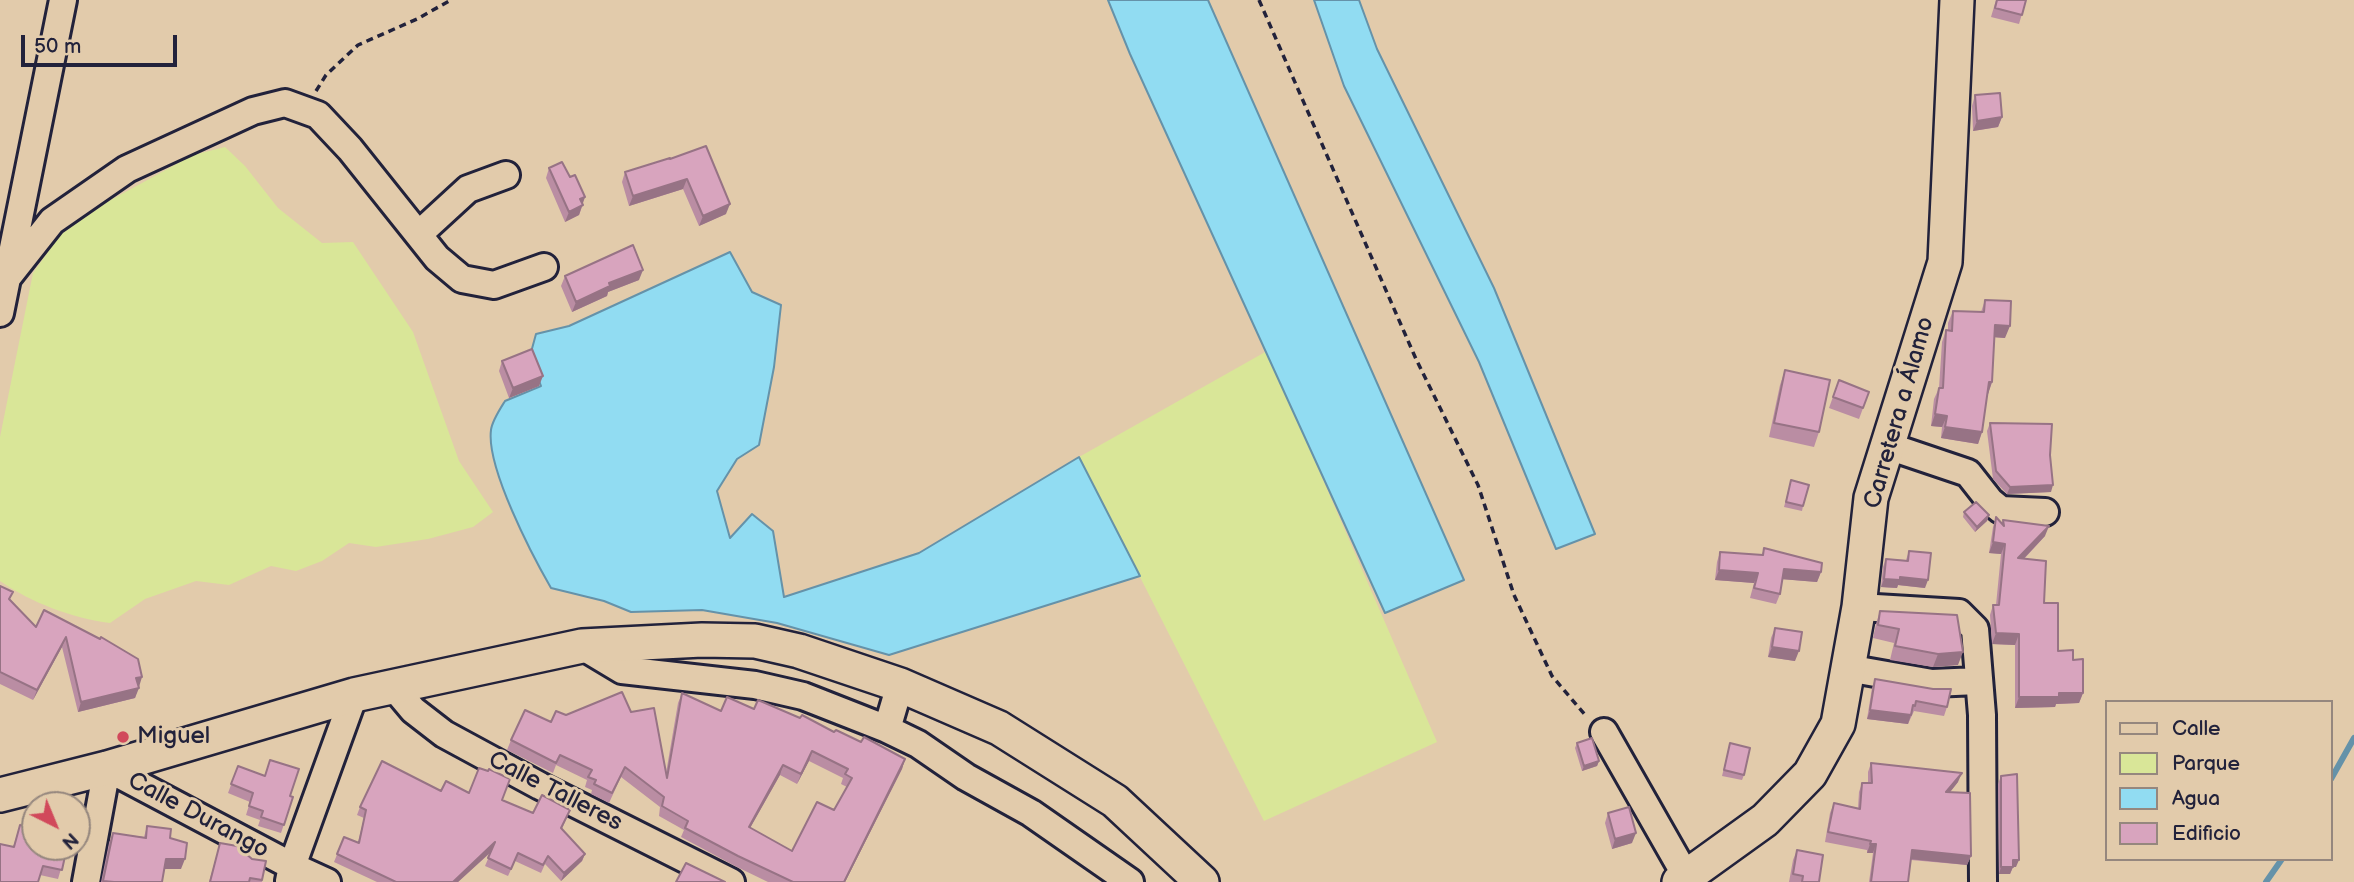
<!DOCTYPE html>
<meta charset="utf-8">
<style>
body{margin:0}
#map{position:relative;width:2354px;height:882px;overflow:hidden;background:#e2cbab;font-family:"Balsamiq Sans",sans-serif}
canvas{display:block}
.legend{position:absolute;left:2105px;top:700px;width:228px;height:161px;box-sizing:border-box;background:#e2cbab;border:2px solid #95877e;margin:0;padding:9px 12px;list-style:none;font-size:21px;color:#22223b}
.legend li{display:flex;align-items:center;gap:14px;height:35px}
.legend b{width:35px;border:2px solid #95877e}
.north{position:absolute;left:21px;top:791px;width:70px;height:70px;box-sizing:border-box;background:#e2cbab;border:2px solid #95877e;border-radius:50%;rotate:137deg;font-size:19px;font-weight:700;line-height:28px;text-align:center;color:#22223b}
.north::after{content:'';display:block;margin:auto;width:24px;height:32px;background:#d1495b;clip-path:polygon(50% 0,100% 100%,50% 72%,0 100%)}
.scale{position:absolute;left:21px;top:35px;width:156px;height:32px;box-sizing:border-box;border:4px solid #22223b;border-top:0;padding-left:9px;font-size:21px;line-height:24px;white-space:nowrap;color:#22223b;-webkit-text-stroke:5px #e2cbab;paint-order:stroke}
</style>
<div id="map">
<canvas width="2354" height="882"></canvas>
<ul class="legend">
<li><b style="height:9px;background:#e2cbab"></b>Calle</li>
<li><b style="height:19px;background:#d9e698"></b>Parque</li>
<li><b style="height:19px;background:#91dcf2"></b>Agua</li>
<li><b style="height:19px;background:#d8a4be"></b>Edificio</li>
</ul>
<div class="north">N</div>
<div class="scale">50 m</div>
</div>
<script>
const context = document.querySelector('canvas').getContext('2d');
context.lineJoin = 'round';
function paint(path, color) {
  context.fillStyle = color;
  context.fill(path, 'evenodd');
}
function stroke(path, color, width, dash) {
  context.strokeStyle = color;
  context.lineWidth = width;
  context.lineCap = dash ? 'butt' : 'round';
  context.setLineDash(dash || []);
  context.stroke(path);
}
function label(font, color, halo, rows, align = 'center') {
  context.font = font + ' "Balsamiq Sans",sans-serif';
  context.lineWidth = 6;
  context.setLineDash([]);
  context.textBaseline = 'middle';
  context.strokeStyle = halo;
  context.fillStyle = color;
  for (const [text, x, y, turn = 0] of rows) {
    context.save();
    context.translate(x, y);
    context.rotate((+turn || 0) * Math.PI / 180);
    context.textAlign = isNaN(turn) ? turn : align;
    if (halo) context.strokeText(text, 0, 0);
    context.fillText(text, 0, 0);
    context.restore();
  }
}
paint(new Path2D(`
 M225 147 245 166 278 208 322 243 353 242 413 332 459 461 493 512 473 527 428 539 376 547 349 543 322 561 296 571 271 566 229 585 196 581 145 599 110 623C72 618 32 603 0 581V437L33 273 60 235 109 201 193 155Z
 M1267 351 1437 742 1264 821 1079 457Z`), '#d9e698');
const water = new Path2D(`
 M1108 0H1208L1464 580 1385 613 1130 54Z
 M1314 0H1359L1377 49 1494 288 1595 534 1556 549 1479 362 1344 86Z
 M730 252 752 292 781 305 774 367 759 445 737 459 717 491 730 538 752 514 773 531 784 597 919 553 1079 457 1140 576 889 655 777 623 702 610 631 612 604 601 551 588C532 555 486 467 491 430 492 421 500 409 505 401L541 386 530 356 536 334 569 326Z`);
paint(water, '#91dcf2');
stroke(water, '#6592a9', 2);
stroke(new Path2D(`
 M2331 779 2354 738
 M2266 882 2282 859`), '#6592a9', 6);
const minor = new Path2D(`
 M419 234 468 189 506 175
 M7 278 52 221 127 169 253 111 285 103 318 115 350 149 437 258 462 279 494 285 544 267
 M0 313 63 0
 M1888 446 1968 473 1990 501 2001 510 2045 512
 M1859 607 1959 613 1975 629 1982 715 1983 882
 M582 646 622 670 755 685 803 696 887 729 918 744 966 777 1031 813 1130 882
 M1847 668 1932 683 1978 681
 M392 685 413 710 444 734 540 786 731 882
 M887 729 900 685
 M1604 732 1686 876
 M289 881 292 866 354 695
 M86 882 107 768 292 866 327 882`);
const major = new Path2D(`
 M0 795 107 768 354 695 582 646 702 640 755 641 799 651 900 685 999 728 1115 801 1202 882
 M1679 882 1765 820 1810 774 1838 724 1859 607 1871 498 1945 262 1957 0`);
stroke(minor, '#22223b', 32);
stroke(major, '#22223b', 38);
stroke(new Path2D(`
 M1259 0 1416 359 1478 485 1514 595 1552 676 1586 716
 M316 91 326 75 358 45 417 19 451 0`), '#22223b', 3.5, [7, 5]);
stroke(minor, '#e2cbab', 26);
stroke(major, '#e2cbab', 33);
paint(new Path2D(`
 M1996 0H2026L2019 24 1991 17Z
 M1975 95 2002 117 1998 127 1973 131 1972 106Z
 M670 159 726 214 699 226 683 189 629 206 622 182 625 172Z
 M549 168 583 204 579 215 565 222 546 178Z
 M565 276 639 280 608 292 607 296 572 312 561 286Z
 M1985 300 2005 338 1994 337 1992 382 1988 394 1987 393 1982 432 1978 444 1941 438 1942 427 1931 426 1934 399 1939 388 1942 342 1946 330 1948 331V323L1953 311 1981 312Z
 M502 361 539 386 509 398 499 371Z
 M1785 370 1819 432 1814 447 1769 437 1780 385Z
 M1839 380 1869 392 1859 419 1829 408Z
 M1990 423 2050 455 2051 492 2007 494 1993 479 1987 431Z
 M1791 480 1803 506 1802 511 1784 507Z
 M1964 512 1989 515 1987 521 1975 532 1963 517Z
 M1996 517 2002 523 2003 520 2045 536 2024 559 2044 603 2058 651 2073 660 2083 693 2079 703 2056 704 2055 707 2015 708V645L1992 644 1990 615 1993 605H1996L2001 554 1989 553 1993 527Z
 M1764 548 1821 572 1817 582 1782 579 1780 594 1776 604 1750 598 1754 583 1715 580 1717 562 1720 552 1762 555Z
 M1909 551 1925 588 1898 585 1897 588 1881 587 1883 567 1886 559 1906 560Z
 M0 586 13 592 10 599 36 627 44 610 138 687 135 698 78 712 62 647 33 700 0 684Z
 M1880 611 1958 665 1933 667 1890 660 1894 643 1873 638 1876 624Z
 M1775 628 1795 661 1768 657 1771 638Z
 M1875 679 1947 707 1944 716 1914 711 1908 724 1867 719 1872 688Z
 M682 693 721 711 754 709 834 732 905 759 902 769 845 882H768L735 866 681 837 684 830 659 816 660 807 621 777 609 803 591 794 592 790 585 787 587 780 556 765 553 773 507 750 511 740 551 722 631 712 666 773 678 703ZM809 761 843 778 841 784 847 787 834 810 792 851 750 828 780 775 797 784Z
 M1577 743 1599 761 1597 766 1582 771 1575 748Z
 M1730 743 1744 775 1742 780 1722 776Z
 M1871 763 1958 782 1950 792 1971 856 1967 865 1911 860 1908 882H1869L1873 853H1867V850L1825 842 1830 813 1834 803 1858 808 1859 792 1862 783H1868V772Z
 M238 766 293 797 281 833 258 826 260 820 246 815 250 802 228 793Z
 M2001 776 2016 867H2013L2010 874H1999L1998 784Z
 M441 791 502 800 533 813 567 817 562 829 585 854 582 861 561 881 545 864 541 873 515 861 508 876 485 866 491 852 458 882H377L334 862 344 837 358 842 364 818 357 815 360 807Z
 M1608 813 1632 843 1612 849 1605 823Z
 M20 825 75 856 65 855 58 879 40 875 13 847Z
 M147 826 170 838 181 869H164L162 882H101L109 843 113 833 144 837Z
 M220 843 252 859 266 861 262 882H209Z
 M1797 850 1819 882H1789L1793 860Z`), '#ba8da3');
paint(new Path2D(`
 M2002 117 1998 127 1973 131 1977 121Z
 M687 179 683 189 629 206 633 196Z
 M585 197 579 215 565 222 569 212 580 199Z
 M730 204 726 214 699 226 703 216Z
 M643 270 639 280 608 292 607 296 572 312 576 302 609 283Z
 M1995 325 2010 326 2005 338 1991 337Z
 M543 376 539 386 509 398 513 388Z
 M1989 382H1992L1988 394 1984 393Z
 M1935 414 1947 416 1942 427 1931 426Z
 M1945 427 1982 432 1978 444 1941 438Z
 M2053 485 2051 492 2007 494 2010 487Z
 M1989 515 1987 521 1975 532 1977 527Z
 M2049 526 2045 536 2014 569 2018 558Z
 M1993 542 2005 544 2001 554 1989 553Z
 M1784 569 1821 572 1817 582 1780 579Z
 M1719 570 1758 573 1754 583 1715 580Z
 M1900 577 1928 580 1925 588 1898 585 1897 588 1881 587 1884 579Z
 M1996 633 2019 634 2015 645 1992 644Z
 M66 637 62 647 33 700 37 690Z
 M1772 647 1799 651 1795 661 1768 657Z
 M1963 652 1958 665 1933 667 1938 654Z
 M142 677 139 687 136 678Z
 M139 688 135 698 78 712 81 702Z
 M2059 693H2083L2079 703 2056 704 2055 707 2015 708 2019 697Z
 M1870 710 1911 715 1908 724 1867 719Z
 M812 751 809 761 797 784 801 774Z
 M905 759 902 769 845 882H844Z
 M1599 761 1597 766 1582 771 1584 766Z
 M783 765 780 775 745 837 749 827Z
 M1962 773 1958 782 1943 801 1946 792Z
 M1636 833 1632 843 1612 849 1615 839Z
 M495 842 493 850 458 882H453Z
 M1870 844H1876L1873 853H1867Z
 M67 847H78L75 856 64 855Z
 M1912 850 1971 856 1967 865 1909 859Z
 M585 854 582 861 561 881 564 873Z
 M166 859H185L181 869H162Z
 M2013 860H2019L2016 867H2013L2010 874H1999L2001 867Z`), '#977385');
const building = new Path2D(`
 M1997 0H2026L2022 15 1995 8Z
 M2000 93 2002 117 1977 121 1975 95Z
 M706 146 730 204 703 216 687 179 633 196 625 172 670 158V159Z
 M562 162 570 177 575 175 585 197 580 199 583 205 569 212 549 168Z
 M633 245 643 270 609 283 610 286 576 302 565 276Z
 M1985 300 2011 301 2010 326 1995 325 1992 382H1989L1982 432 1945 427 1947 416 1935 414 1939 388H1943L1946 330 1952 331 1953 311 1984 312Z
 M532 349 543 376 513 388 502 361Z
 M1785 370 1830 380 1819 432 1774 423Z
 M1839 380 1869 392 1863 408 1833 397Z
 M1990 423 2052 424 2050 455 2053 485 2010 487 1996 471Z
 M1791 480 1809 485 1803 506 1786 502Z
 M1976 502 1989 515 1977 527 1964 512Z
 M1996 517 2004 526 2003 520 2049 526 2018 558 2046 561 2044 603H2058V651L2073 650V660L2083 659V693H2059V697H2019V634L1996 633 1993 605H1999L2005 544 1993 542Z
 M1764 548 1822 563 1821 572 1784 569 1780 594 1754 588 1758 573 1719 570 1720 552 1763 555Z
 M1909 551 1931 553 1928 580 1900 577V580L1884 579 1886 559 1908 561Z
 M0 586 13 592 9 599 36 627 44 610 100 639 101 637 138 659 142 677 136 678 139 688 81 702 66 637 37 690 0 672Z
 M1880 611 1957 615 1963 652 1938 654 1895 646 1899 629 1878 625Z
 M1775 628 1802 632 1799 651 1772 647Z
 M1875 679 1933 689H1951L1947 707 1916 701 1915 706 1913 705 1911 715 1870 710Z
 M622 692 631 712 654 708 667 778 682 693 721 711 727 697 754 709 758 700 800 718 802 715 834 732 836 730 861 742 864 737 905 759 844 882H793L738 856 685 828 688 821 662 806 664 797 625 767 612 793 594 784 596 780 588 777 592 770 560 755 556 763 511 740 525 710 551 722 556 711 566 715ZM812 751 848 769 845 774 852 778 834 810 817 802 792 851 749 827 783 765 801 774Z
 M1592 738 1599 761 1584 766 1577 743Z
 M1730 743 1750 748 1744 775 1724 770Z
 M270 760 299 769 290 796 293 797 284 825 261 817 263 811 249 806 253 793 231 784 238 766 265 776Z
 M382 761 441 791 446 781 469 793 479 768 488 771 489 769 510 779 502 800 533 813 542 795 570 810 561 828 585 854 564 873 548 856 543 865 518 853 511 869 488 858 495 842 453 882H396L337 854 344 837 359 843 366 810 360 807Z
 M1871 763 1962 773 1946 792 1970 793 1971 856 1912 850 1908 882H1871L1876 844H1870L1871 841 1828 832 1834 803 1860 809 1862 783H1872Z
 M2017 774 2019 860H2013V867H2001V776Z
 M1629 807 1636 833 1615 839 1608 813Z
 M20 825 35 828V847H67L62 870 43 866 38 882H0V844L14 847Z
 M147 826 171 829 170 838 187 843 185 859H166L162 882H114L103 881 113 833 146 838Z
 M77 829 81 830 78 847H74H77Z
 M220 843 237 846 252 859 266 861 262 880 250 878 249 882H210Z
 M1797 850 1823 855 1819 882H1802L1803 876 1793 874Z
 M686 863 725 882H676Z`);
paint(building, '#d8a4be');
stroke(building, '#977385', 2);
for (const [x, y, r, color] of [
 [123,737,7,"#d1495b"]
]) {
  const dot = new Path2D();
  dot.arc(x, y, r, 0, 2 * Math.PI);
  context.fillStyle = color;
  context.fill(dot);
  stroke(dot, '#e2cbab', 2.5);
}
label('24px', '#22223b', '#e2cbab', [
 ["Carretera a Álamo",1900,413,-74],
 ["Calle Talleres",555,792,27],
 ["Calle Durango",198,816,28]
]);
label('24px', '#22223b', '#e2cbab', [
 ["Miguel",137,737]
], 'left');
</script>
